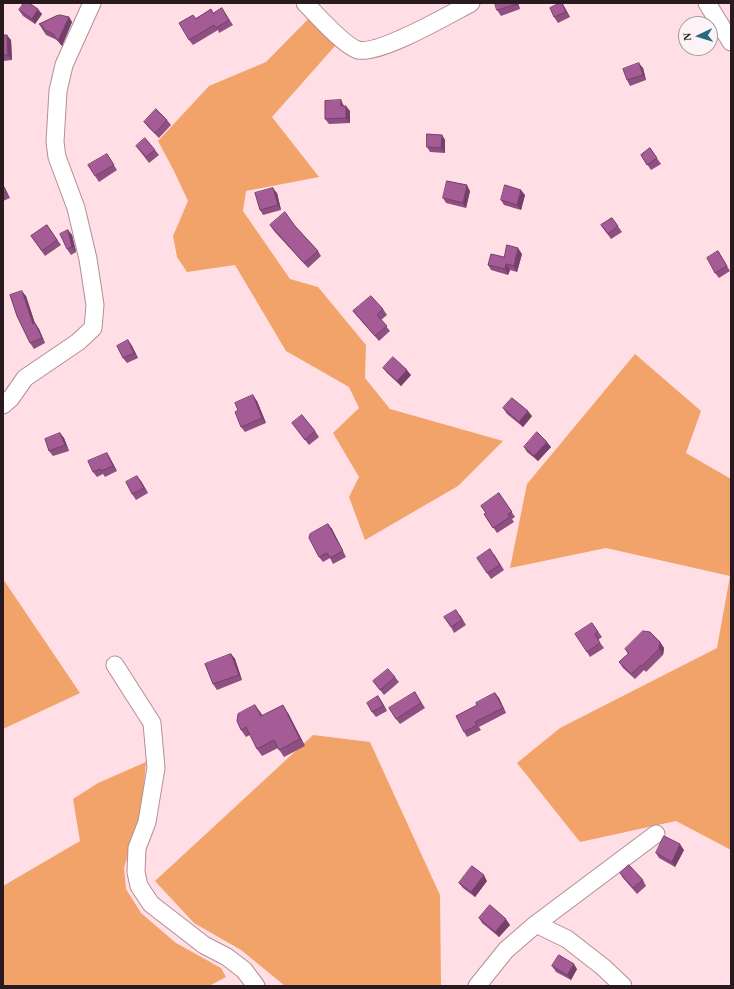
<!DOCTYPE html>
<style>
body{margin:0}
#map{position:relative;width:734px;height:989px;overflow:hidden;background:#ffdee6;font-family:"Times New Roman",serif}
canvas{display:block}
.frame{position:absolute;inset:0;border:4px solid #281a1e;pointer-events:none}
.north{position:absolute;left:678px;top:16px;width:40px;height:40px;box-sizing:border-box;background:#fbf3f5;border:1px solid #a79c9f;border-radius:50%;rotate:266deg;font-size:11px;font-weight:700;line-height:16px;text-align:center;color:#281a1e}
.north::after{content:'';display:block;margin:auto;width:14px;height:18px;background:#2c687f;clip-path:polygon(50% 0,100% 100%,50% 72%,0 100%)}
</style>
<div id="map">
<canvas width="734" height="989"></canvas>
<div class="frame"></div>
<div class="north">N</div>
</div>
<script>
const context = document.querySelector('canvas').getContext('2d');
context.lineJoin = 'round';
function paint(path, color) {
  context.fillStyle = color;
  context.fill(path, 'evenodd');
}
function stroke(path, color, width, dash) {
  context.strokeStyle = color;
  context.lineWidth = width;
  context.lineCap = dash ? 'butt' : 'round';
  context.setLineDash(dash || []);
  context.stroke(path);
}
paint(new Path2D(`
 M319 8 343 37 272 117 319 177 246 191 243 211 290 279 318 287 366 345 365 378 390 409 503 441 458 486 365 540 349 497 359 477 333 433 359 408 349 387 286 351 235 265 187 272 177 257 173 236 188 201 174 171 158 141 209 86 266 62Z
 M635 354 701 411 686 453 731 479V850L676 821 580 842 517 763 560 728 717 648 730 576 606 548 510 568 527 484Z
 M3 579 80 693 3 729Z
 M313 735 370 742 440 895 441 986H285L241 950 194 923 155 881Z
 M146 762 142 808 124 868 126 889 141 913 176 943 221 968 226 977 209 986H3V886L80 841 73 799 98 783Z`), '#f2a369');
const minor = new Path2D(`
 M305 3C316 14 344 46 358 50 380 55 450 14 471 3
 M707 3 731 42
 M3 405 11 398 25 378 78 342 93 328 95 305 88 259 76 208 57 157 55 142 58 91 64 65 92 3
 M115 665 152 723 156 768 147 822 137 848 136 872 139 886 151 904 204 945 227 957 244 970 256 986
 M536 924 567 939 603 967 623 986
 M477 986 506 950 536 924 656 834`);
stroke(minor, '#b38e97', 19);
stroke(minor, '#fff', 17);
paint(new Path2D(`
 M518 3 520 9 501 16 497 10Z
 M562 3 565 8 570 17 558 23 554 17Z
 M211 9 213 13H225L233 25 219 33 218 30 193 45 189 40 196 18Z
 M19 10 42 14 35 24 23 16Z
 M69 17 72 22 62 46 57 40 46 35 39 24Z
 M3 35 11 40 12 60 3 61Z
 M643 68 646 80 630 86 627 80Z
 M350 111V123L329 124 325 119Z
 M167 120 171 125 159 138 148 127 144 122Z
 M442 135 445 140V153L430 152 427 147Z
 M136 146 155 150 159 155 149 163Z
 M650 148 661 164 651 170 641 155Z
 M107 154 117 170 99 182 95 176Z
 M3 185 10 198 3 201Z
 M470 191 466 208 446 203 443 198Z
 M277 193 281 210 263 215 260 210Z
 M525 195 521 210 504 205 501 200Z
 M612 218 622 232 611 239 601 225Z
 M47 225 61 245 45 256 31 236Z
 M270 225 295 226 318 251 321 256 308 268 274 231Z
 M68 230 72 235 76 252 71 255 67 249Z
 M718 251 730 271 719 278 715 273Z
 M522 254 517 272 510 270 508 275 491 270 488 265 504 257Z
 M26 296 35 323 39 329 45 343 34 349 30 343Z
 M383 309 387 315 381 320 390 331 379 341 357 316 353 311Z
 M128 340 132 346 138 358 127 363 123 358Z
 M383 368 411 375 401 386 387 373Z
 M257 401 266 423 245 432 241 427Z
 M503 408 532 416 523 427 507 414Z
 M292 423 315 431 319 437 309 445Z
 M60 433 64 438 69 451 53 456 49 451Z
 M524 447H551L538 461 527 452Z
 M107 453 110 458 117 471 105 477 103 474 97 477 93 472Z
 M141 481 148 493 136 500 132 494Z
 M499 493 515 517 512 519 514 522 497 533 484 514 486 513Z
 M328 524 332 529 346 557 333 564 330 558 323 562 319 557Z
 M494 554 504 570 491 579 477 558Z
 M460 615 466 625 454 633 451 627Z
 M592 623 602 637 598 640 604 648 590 657 587 652Z
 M660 642 664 648 663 655 646 672 644 670 635 679 623 668 619 662 628 654 625 649Z
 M231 654 235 659 242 680 217 690 213 684Z
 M395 677 399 682 384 695 373 681Z
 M415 692 425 708 400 724 396 719Z
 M495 693 499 698 506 713 479 727 481 730 467 737 464 732 477 705Z
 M378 696 382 702 387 711 376 717 372 712Z
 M261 713 262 716 288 713 305 746 284 757 278 748 262 756 257 749 250 735 246 737 241 730Z
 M684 850 675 867 659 858 656 853Z
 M620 873 643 880 646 886 637 894 623 878Z
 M487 881 475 897 463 888 459 883Z
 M479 918 510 925 499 937 482 923Z
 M552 966 577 969 571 980 556 972Z`), '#8e4f81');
paint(new Path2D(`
 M516 3H518L520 9 517 4Z
 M562 3 565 8 570 17 566 12Z
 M38 9 42 14 35 24 32 19Z
 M69 17 72 22 62 46 58 41Z
 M7 35 11 40 12 60 8 55Z
 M639 63 643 68 646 80 643 75Z
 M341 100 344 106H341Z
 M346 106 350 111V123L346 118Z
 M442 135 445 140V153L441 148Z
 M3 185 4 186 10 198 6 192 3 186Z
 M467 185 470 191 466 208 463 203Z
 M273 188 277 193 281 210 278 205Z
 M521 190 525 195 521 210 517 205Z
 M68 230 72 235 76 252 72 247Z
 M518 248 522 254 517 272 514 266Z
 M506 264 510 270 508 275 505 269Z
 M22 291 26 296 37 330 33 324Z
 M35 323 39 329 45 343 42 338Z
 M128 340 132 346 138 358 134 353Z
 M407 370 411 375 401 386 397 381Z
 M253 395 257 401 266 423 262 418Z
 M528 411 532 416 523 427 519 422Z
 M60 433 64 438 69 451 65 445Z
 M547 442 551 447 538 461 534 456Z
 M107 453 110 458 117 471 113 466Z
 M137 476 141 481 148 493 144 488Z
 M328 524 332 529 346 557 343 551Z
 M660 642 664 648 663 655 659 649Z
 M231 654 235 659 242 680 239 675Z
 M495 693 499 698 506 713 503 708Z
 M378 696 382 702 387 711 383 706Z
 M255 705 261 713 266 724 261 716Z
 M283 705 288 713 305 746 300 739Z
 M680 844 684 850 675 867 672 862Z
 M484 875 487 881 475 897 471 892Z
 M506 919 510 925 499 937 495 932Z
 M574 964 577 969 571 980 567 975Z`), '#744069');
const building = new Path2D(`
 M24 3H29L38 9 32 19 19 10Z
 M495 3H516L517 4 497 10Z
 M560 3H562L566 12 554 17 550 8Z
 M222 8 229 20 216 28 214 25 189 40 179 23 193 15 196 19 211 9 213 13Z
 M60 15 69 17 58 41 53 34 43 29 44 27 39 24 56 16Z
 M3 35H7L8 55H3Z
 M639 63 643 75 627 80 623 69Z
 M341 100V106H346V118L325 119V101Z
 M156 109 167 120 155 133 144 122Z
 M427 134 442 135 441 148 427 147Z
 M145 138 155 150 146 157 136 146Z
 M650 148 657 158 647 165 641 155Z
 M107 154 114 165 95 176 88 165Z
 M447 181 467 185 463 203 443 198Z
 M505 185 521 190 517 205 501 200Z
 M3 186 6 192 3 194Z
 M273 188 278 205 260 210 255 193Z
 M285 212 295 226 318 251 304 263 270 225Z
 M612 218 618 226 608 234 601 225Z
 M47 225 57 240 42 251 31 236Z
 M68 230 72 247 67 249 60 234Z
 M507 245 518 248 514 266 506 264 505 269 488 265 491 254 504 257Z
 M718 251 727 266 715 273 707 258Z
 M22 291 33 324 35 323 42 338 30 343 17 316 10 295Z
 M371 296 383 309 377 315 387 326 375 336 353 311Z
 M128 340 134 353 123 358 117 346Z
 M393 357 407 370 397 381 383 368Z
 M253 395 262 418 241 427 235 412 238 410 235 403Z
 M512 398 528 411 519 422 503 408Z
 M302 415 315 431 305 440 292 423Z
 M537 432 547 442 534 456 524 447Z
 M60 433 65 445 49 451 45 439Z
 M107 453 113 466 101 471 100 469 93 472 88 461Z
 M137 476 144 488 132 494 126 482Z
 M499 493 512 512 508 514 510 517 493 528 484 514 486 513 481 506Z
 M328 524 343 551 330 558 327 553 319 557 309 538 310 534Z
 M490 549 500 565 487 573 477 558Z
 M456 610 462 620 451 627 444 617Z
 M592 623 598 632 595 634 600 643 587 652 575 634Z
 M643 631 650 632 660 642 659 649 642 666 641 665 631 674 619 662 629 653 625 649Z
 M231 654 239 675 213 684 205 664Z
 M388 669 395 677 380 690 373 681Z
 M415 692 421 703 396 719 389 708Z
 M495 693 503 708 475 722 477 725 464 732 456 716 477 705 476 703Z
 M378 696 383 706 372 712 367 703Z
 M255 705 261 716 283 705 300 739 279 750 274 740 257 749 246 727 241 730 237 721 238 714Z
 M664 836 680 844 672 862 656 853Z
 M629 865 643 880 633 888 620 873Z
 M472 866 484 875 471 892 459 883Z
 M490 905 506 919 495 932 479 918Z
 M559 955 574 964 567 975 552 966Z`);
paint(building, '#a55c96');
stroke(building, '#744069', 1);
</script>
